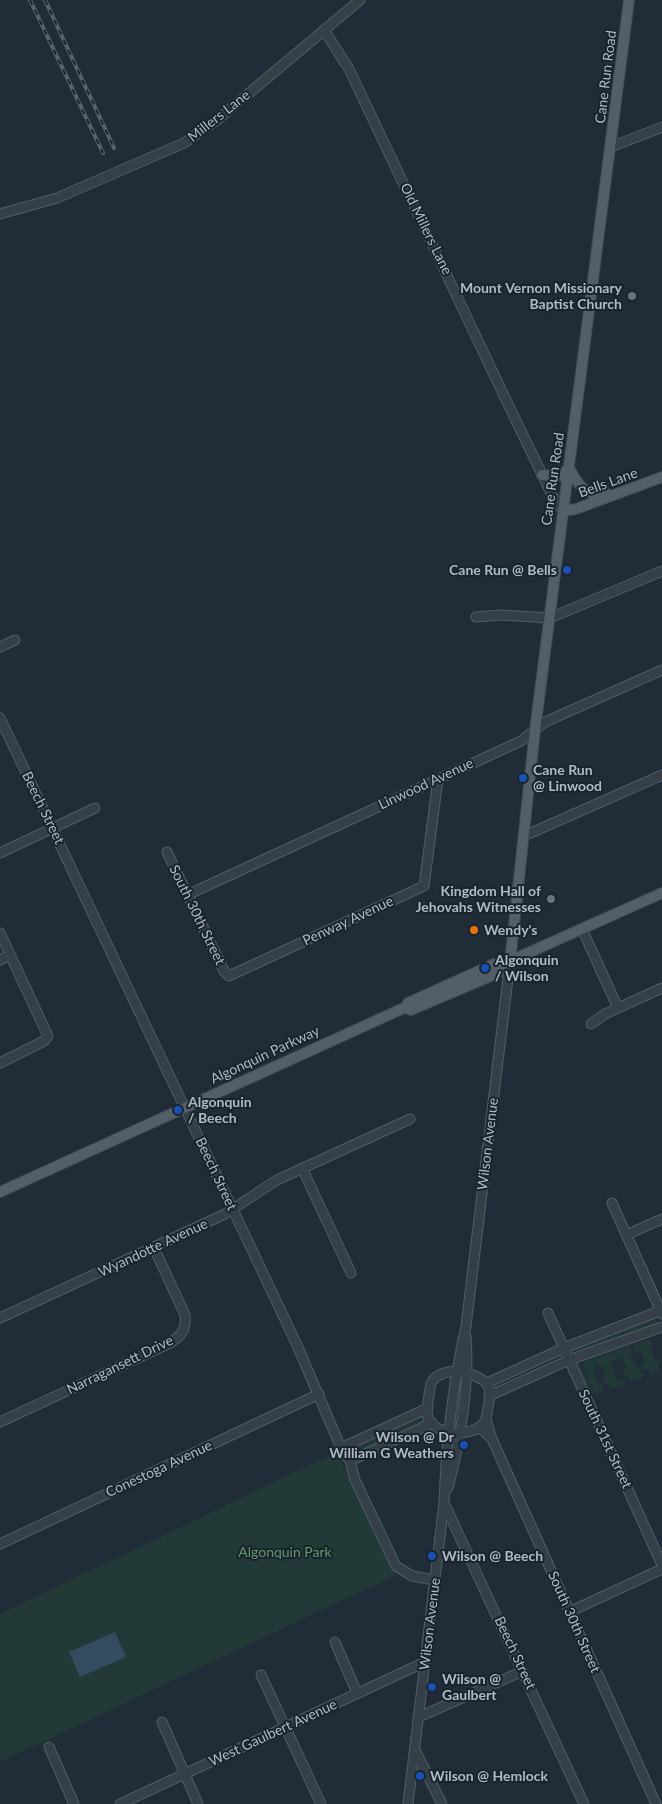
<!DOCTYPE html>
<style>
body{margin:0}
canvas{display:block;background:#202d38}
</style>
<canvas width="662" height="1804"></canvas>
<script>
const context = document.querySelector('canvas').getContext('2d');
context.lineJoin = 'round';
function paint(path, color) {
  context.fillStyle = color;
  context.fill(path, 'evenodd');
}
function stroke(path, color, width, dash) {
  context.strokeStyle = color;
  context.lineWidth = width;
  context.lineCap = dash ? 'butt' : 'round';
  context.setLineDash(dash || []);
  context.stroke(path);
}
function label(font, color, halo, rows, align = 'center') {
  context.font = font + ' Lato,sans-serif';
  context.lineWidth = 4;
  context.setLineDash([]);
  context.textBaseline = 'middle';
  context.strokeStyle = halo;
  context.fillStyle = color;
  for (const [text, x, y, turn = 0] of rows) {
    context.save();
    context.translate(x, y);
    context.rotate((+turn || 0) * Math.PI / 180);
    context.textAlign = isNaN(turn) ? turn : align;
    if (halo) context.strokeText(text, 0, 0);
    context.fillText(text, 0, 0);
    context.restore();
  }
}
paint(new Path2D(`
 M655 1316 658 1325 578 1353 575 1347Z
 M661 1330 662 1333 582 1362 580 1359Z
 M650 1339 653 1346 650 1349 656 1361 659 1360 661 1364 658 1366 659 1372 650 1375 649 1369 643 1371 640 1364 645 1362 640 1351 635 1353 632 1345Z
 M630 1346 634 1353 630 1355 635 1366 640 1368 644 1377 631 1382 627 1376 624 1377V1371L627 1368 622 1358 618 1359 614 1351Z
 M613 1352 617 1360 611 1362 616 1373 614 1374 617 1381 622 1379 624 1384 611 1389 607 1384 604 1385 601 1380 605 1378 601 1365H596L593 1359Z
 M592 1359 595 1366 592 1370 604 1390 596 1395 582 1364Z
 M578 1364 580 1365 595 1395 589 1391Z
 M422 1413 426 1422 358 1453 354 1444Z
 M337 1452 396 1575 0 1762V1614Z`), '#223938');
paint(new Path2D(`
 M115 1632 126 1657 80 1677 69 1652Z`), '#344c5f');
const minor = new Path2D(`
 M324 30 349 69 507 402 553 497 563 511
 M611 147 662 127
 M0 214 57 198 184 143 217 120 360 0
 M476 617 501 615 550 618 662 571
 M0 647 15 640
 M0 718 297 1345 341 1448 350 1461 355 1480 396 1566 412 1576 435 1580
 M524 836 662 775
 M167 852 224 971 229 976 424 886 438 779
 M0 853 95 808
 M187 895 521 741 545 722 662 670
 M582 929 618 1008
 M0 933 48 1036 44 1041 0 1063
 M0 960 10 955
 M591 1024 605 1014 662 988
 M302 1168 351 1273
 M612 1203 662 1314
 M626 1235 662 1219
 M548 1313 662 1565
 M0 1318 225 1214 277 1180 410 1119
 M457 1371C466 1372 487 1378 489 1388 491 1394 489 1401 488 1407 487 1413 487 1420 482 1425 470 1437 434 1436 428 1417 425 1408 430 1393 431 1383 437 1373 446 1372 457 1371Z
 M487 1383 564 1348 662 1310
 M489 1396 569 1360 662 1327
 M0 1422 170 1343C181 1336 187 1329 185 1315L154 1248
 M479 1427 492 1439 486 1419
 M492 1439 656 1804
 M341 1448 428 1408
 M350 1461 432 1423
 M448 1488C460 1444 470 1382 466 1336
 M444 1503 584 1804
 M0 1544 319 1394
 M569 1612 662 1569
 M335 1642 357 1693
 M261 1675 321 1804
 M419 1717 523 1671
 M162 1722 198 1804
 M49 1747 74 1804
 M415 1750 442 1804
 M120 1804 425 1662
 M408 1804 444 1503C446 1444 453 1384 466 1326L510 962`);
const major = new Path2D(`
 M542 475 560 476 569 468C578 484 585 498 607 494
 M563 511 576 509 662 477
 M510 962 535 730 629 0
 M406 1007 411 1010 498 973 501 965
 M0 1192 406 1007 408 1003 494 964 501 965 662 893`);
stroke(minor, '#515d66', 11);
stroke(major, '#3d4852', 12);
stroke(minor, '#343f48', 9);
stroke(major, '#525e68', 10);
const rail = new Path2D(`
 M30 0 103 153
 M45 0 114 148`);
stroke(rail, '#56646f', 4);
stroke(rail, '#19242d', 2, [5.5]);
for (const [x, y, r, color] of [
 [632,296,5,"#6b7280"],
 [567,570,5,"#1a4fb4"],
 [523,778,5,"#1a4fb4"],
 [551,899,5,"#6b7280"],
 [474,930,5,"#e8710a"],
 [485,968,5,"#1a4fb4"],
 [178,1110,5,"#1a4fb4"],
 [464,1445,5,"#1a4fb4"],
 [432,1556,5,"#1a4fb4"],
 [432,1687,5,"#1a4fb4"],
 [420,1776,5,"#1a4fb4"]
]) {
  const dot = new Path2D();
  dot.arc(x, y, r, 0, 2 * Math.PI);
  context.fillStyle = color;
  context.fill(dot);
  stroke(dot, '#19242d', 2);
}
label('14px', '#aebac5', '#19242d', [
 ["Cane Run Road",606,77,-83],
 ["Millers Lane",219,116,-38],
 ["Old Millers Lane",426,229,64],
 ["Cane Run Road",553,479,-82],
 ["Bells Lane",608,483,-20],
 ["Linwood Avenue",426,784,-25],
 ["Beech Street",43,808,64],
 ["South 30th Street",197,915,64],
 ["Penway Avenue",348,921,-25],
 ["Algonquin Parkway",265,1055,-25],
 ["Wilson Avenue",488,1144,-83],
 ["Beech Street",216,1174,65],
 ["Wyandotte Avenue",153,1248,-25],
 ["Narragansett Drive",120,1365,-26],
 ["South 31st Street",605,1439,65],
 ["Conestoga Avenue",159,1469,-25],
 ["South 30th Street",574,1622,66],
 ["Wilson Avenue",430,1624,-83],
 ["Beech Street",515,1653,65],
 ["West Gaulbert Avenue",273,1733,-25]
]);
label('bold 14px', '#aebac5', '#19242d', [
 ["Mount Vernon Missionary",622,288,"right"],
 ["Baptist Church",622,304,"right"],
 ["Cane Run @ Bells",557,570,"right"],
 ["Cane Run",533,770],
 ["@ Linwood",533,786],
 ["Kingdom Hall of",541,891,"right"],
 ["Jehovahs Witnesses",541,907,"right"],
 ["Wendy's",484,930],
 ["Algonquin",495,960],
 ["/ Wilson",495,976],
 ["Algonquin",188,1102],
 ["/ Beech",188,1118],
 ["Wilson @ Dr",454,1437,"right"],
 ["William G Weathers",454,1453,"right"],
 ["Wilson @ Beech",442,1556],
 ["Wilson @",442,1679],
 ["Gaulbert",442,1695],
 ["Wilson @ Hemlock",430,1776]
], 'left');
label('14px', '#66956b', '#19242d', [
 ["Algonquin Park",285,1552]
]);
</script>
